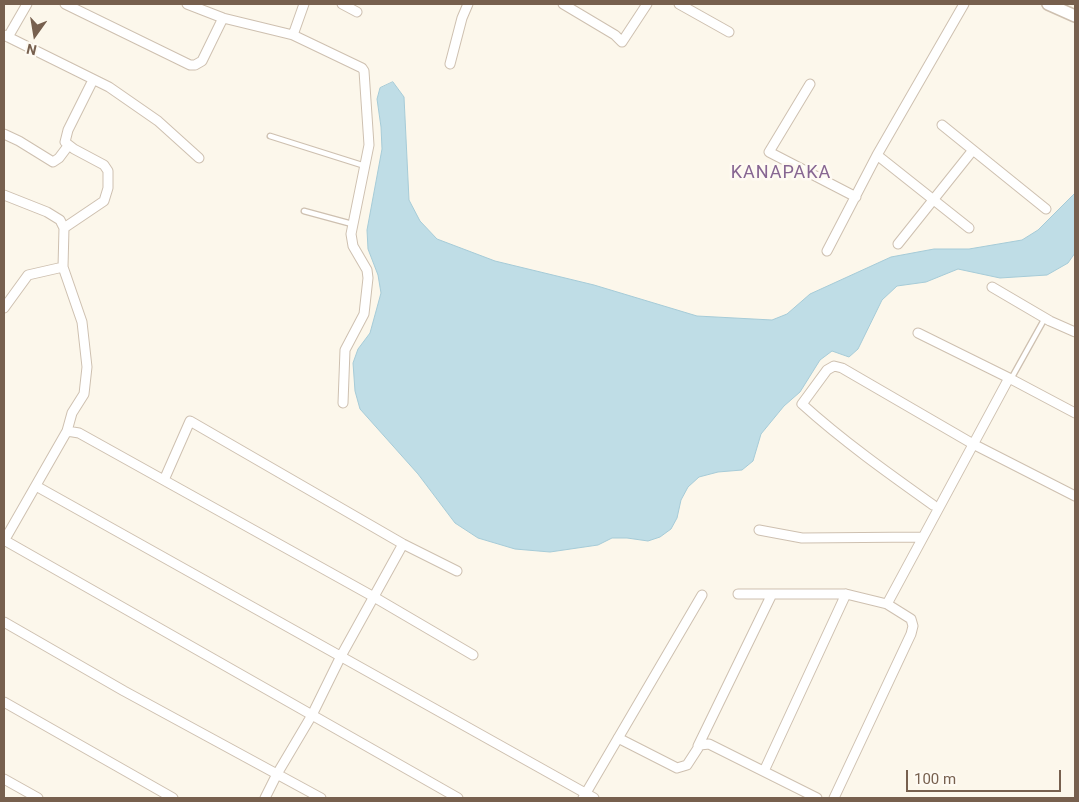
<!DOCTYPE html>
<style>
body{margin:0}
#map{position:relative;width:1079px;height:802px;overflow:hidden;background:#fcf7eb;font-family:Roboto,sans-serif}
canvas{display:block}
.frame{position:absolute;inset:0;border:5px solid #77604e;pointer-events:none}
.north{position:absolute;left:10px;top:10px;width:50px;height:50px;-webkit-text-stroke:4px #fefaf2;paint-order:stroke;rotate:193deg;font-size:14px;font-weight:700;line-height:20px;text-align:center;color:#77604e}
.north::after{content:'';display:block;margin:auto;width:18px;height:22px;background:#77604e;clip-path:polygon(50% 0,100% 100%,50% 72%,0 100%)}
.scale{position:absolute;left:906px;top:770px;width:155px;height:22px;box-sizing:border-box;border:2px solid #77604e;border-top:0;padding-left:6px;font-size:15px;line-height:18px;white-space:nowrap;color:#77604e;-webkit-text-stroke:4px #fefaf2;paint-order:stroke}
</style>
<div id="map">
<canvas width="1079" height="802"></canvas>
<div class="frame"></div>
<div class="north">N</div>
<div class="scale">100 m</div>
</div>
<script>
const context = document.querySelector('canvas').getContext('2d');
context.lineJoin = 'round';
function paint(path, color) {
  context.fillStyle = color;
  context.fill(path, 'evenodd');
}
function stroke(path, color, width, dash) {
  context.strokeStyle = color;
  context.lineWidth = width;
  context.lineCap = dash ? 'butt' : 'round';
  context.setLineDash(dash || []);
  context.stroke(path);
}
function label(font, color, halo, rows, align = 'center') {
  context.font = font + ' Roboto,sans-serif';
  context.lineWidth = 5;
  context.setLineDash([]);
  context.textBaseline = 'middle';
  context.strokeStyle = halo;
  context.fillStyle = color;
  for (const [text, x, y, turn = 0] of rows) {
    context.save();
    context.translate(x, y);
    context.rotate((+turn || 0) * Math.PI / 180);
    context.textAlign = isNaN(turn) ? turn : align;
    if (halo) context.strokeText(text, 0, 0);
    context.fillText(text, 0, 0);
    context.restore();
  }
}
const water = new Path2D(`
 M393 82 404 97 409 200 420 221 437 239 495 261 594 285 697 316 772 320 787 314 810 294 891 257 934 249H969L1022 240 1038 230 1075 193V253L1068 263 1047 275 1000 278 958 269 926 282 897 286 882 300 858 349 849 357 832 351 820 360 800 392 784 406 761 434 753 461 742 470 718 472 699 477 688 487 681 500 677 518 671 529 660 537 648 541 627 538H612L598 545 550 552 515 549 478 538 455 523 418 474 360 409 355 391 353 363 358 349 370 333 381 293 378 275 368 249 367 230 382 149 381 127 377 99 380 88Z`);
paint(water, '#bfdde6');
stroke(water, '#a6cbd7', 1);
const service = new Path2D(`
 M270 136 365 166
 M304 211 352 224
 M1011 379 1045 318`);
const minor = new Path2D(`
 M65 4 190 65H195L202 61 223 18
 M187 4 223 18 293 35 362 68 364 71 369 145 351 234 353 246 367 270 368 278 364 314 345 350 343 403
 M342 4 357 12
 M563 4 615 35 622 42 647 4
 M679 4 729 32
 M4 35 109 87 158 121 199 158
 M293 35 304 4
 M8 37 27 4
 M450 64 462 18 468 4
 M810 84 769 152 856 197
 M942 125 1046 209
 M4 134 19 141 53 162 59 158 68 146
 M877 155 969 228
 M4 195 47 212 60 220 64 228 63 267 82 322 87 367 84 394 72 413 67 431 4 541
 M64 228 104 201 108 188V171L104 165 74 149 65 142 68 130 93 80
 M898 244 973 150
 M827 251 877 155 964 4
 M992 287 1050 321 1075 332
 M4 308 28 275 63 267
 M918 333 1009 378 1075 413
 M67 431 79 433 374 597 473 655
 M164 480 190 421 403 544 457 571
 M36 486 594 798
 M933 505C888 473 843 441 802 404L827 370 834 366 842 368 973 444 1075 496
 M759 530 802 538 923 537
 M4 540 458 798
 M738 594H846L887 604
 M4 622 124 691 321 798
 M4 702 173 798
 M618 738 677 768 687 765 700 745 709 744 817 798
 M698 746 772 594
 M764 771 846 594
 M4 779 38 798
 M265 798 277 774 312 715 341 656 403 544
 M583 798 702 595
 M834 798 911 634 913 626 911 619 887 604 1009 378`);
const tertiary = new Path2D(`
 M1048 4 1075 16`);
stroke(service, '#cec0b0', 7);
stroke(minor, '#cec0b0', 11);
stroke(tertiary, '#cec0b0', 14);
stroke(service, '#fff', 4.5);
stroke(minor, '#fff', 9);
stroke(tertiary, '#fff', 11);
context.letterSpacing = '1px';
label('18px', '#876692', '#fefaf2', [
 ["KANAPAKA",781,173]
]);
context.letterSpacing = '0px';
</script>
